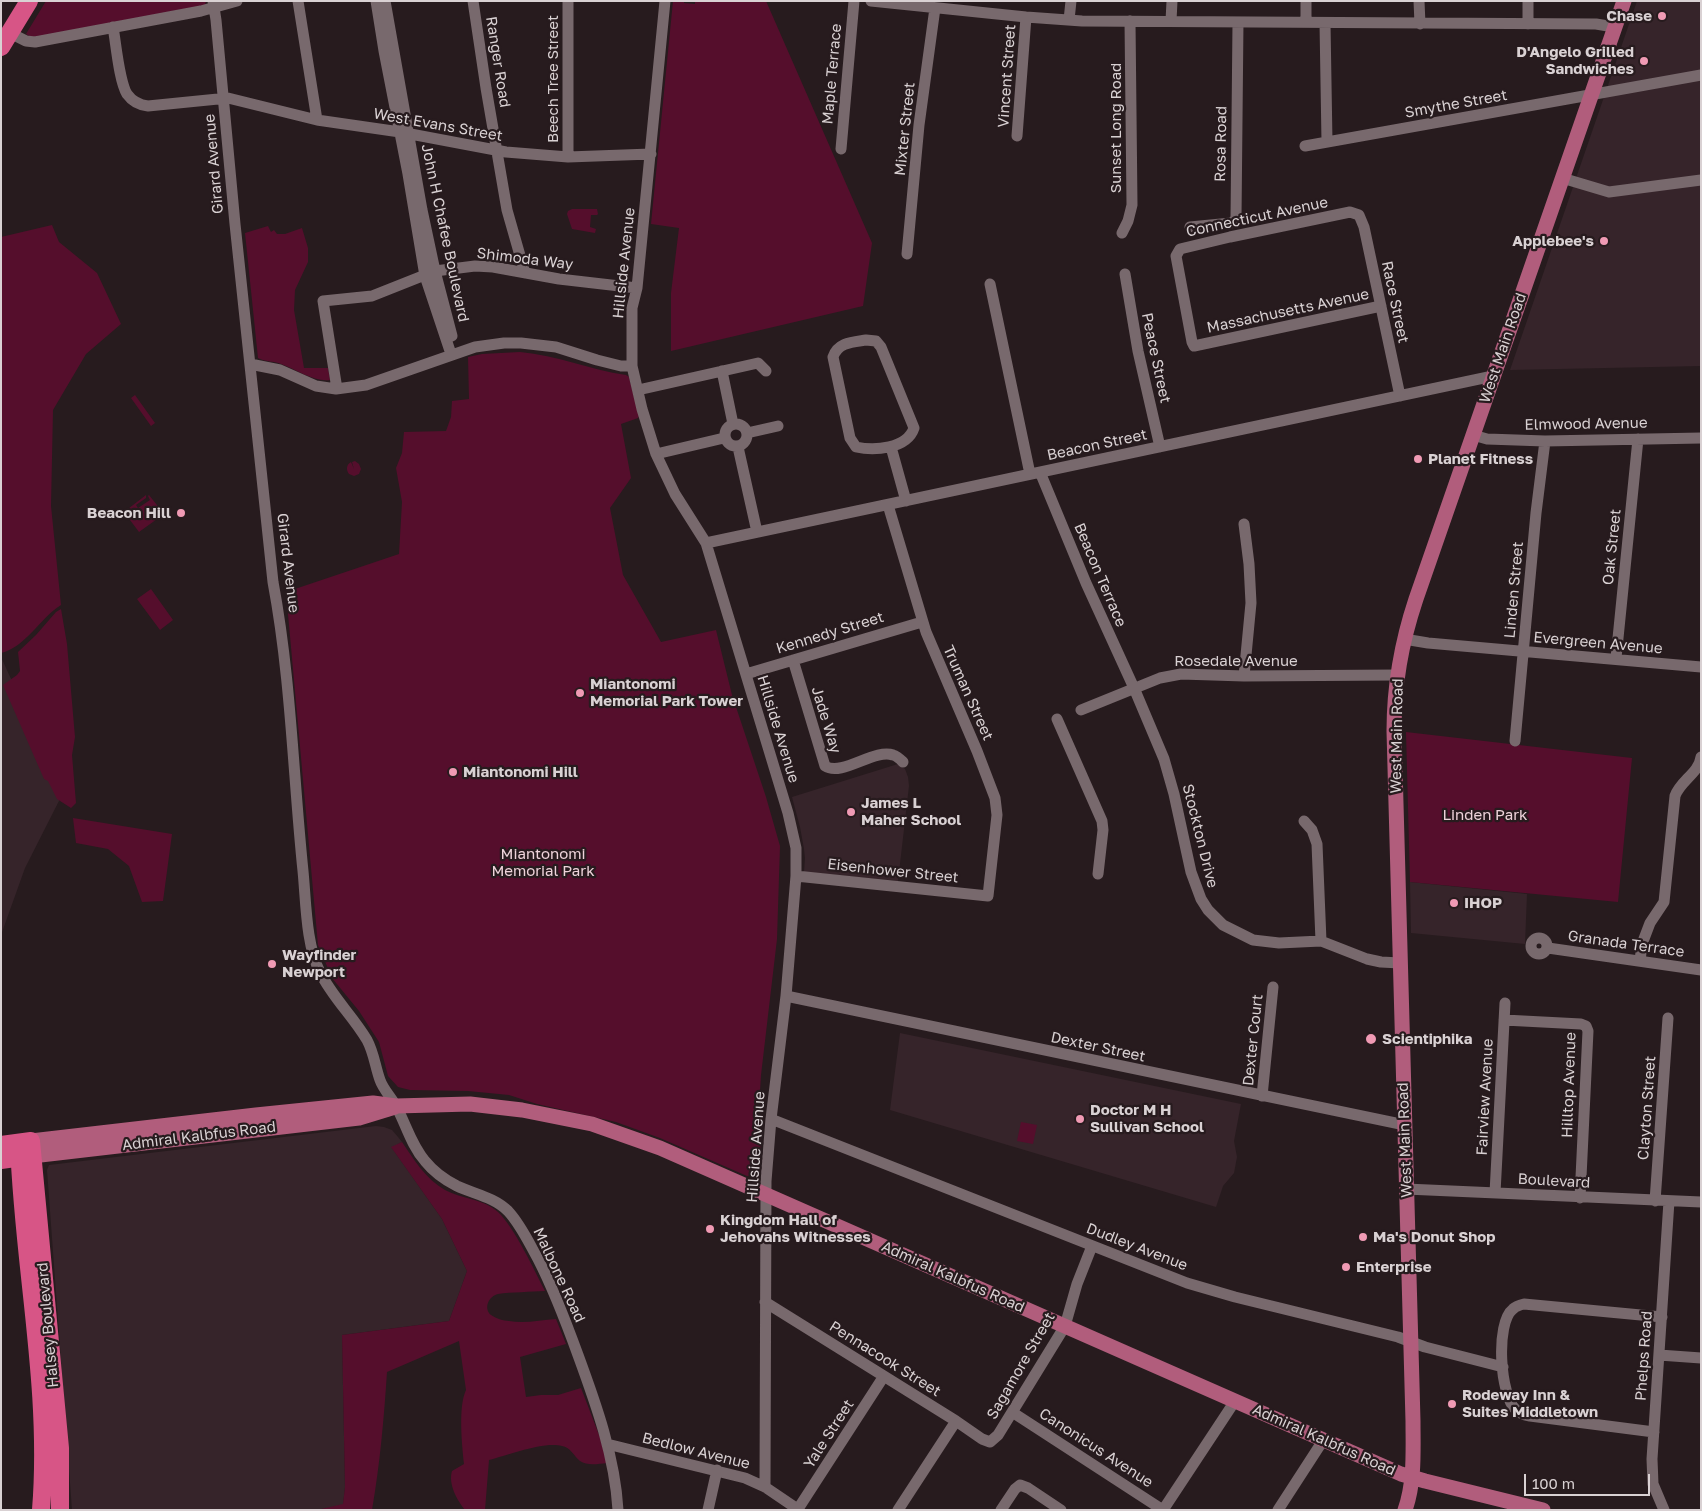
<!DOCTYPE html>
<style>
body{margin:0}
#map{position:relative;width:1702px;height:1511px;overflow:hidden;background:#271b1e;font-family:"Golos Text",sans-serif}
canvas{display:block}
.frame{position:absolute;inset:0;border:2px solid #d9d1d3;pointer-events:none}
.scale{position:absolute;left:1524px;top:1474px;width:126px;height:22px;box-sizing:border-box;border:2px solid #d9d1d3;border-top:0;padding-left:6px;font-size:15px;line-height:18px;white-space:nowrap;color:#d9d1d3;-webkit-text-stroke:4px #271b1e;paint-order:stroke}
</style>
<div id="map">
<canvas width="1702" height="1511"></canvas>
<div class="frame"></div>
<div class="scale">100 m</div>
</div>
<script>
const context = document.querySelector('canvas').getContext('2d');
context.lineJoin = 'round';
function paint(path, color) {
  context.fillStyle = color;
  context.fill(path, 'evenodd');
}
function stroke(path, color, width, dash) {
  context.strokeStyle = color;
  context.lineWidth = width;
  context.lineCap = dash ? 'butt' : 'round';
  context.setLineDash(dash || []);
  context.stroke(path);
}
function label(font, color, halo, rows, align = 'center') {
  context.font = font + ' "Golos Text",sans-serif';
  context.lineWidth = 4.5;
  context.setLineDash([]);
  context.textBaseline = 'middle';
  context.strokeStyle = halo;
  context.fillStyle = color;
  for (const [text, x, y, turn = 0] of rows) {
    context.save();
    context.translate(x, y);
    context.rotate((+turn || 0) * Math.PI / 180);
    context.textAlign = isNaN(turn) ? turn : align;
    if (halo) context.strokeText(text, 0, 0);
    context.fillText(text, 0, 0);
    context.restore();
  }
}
paint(new Path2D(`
 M1637 1H1701V366L1510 370Z
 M1 657 63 793 25 868 1 935Z
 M898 764 905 769 908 777 909 786 898 881 804 872 805 858 804 849 800 827 792 797Z
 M1410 882 1527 894 1525 944 1411 933Z
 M900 1033 1241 1104 1234 1141 1237 1157 1234 1173 1223 1186 1216 1207 890 1110Z
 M376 1126 384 1127 392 1130 398 1137 402 1142 392 1148 442 1219 467 1271 449 1321 342 1335 345 1487 343 1505 317 1510H72L47 1170 49 1165Z`), '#36242a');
paint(new Path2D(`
 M46 1H206L205 5 41 37H31L26 34Z
 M673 1H684V3L695 4V1H766L872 243 863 306 671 351V293L679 228 651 224Z
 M572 209H597L598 214 597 215H591L590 227 596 229 595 233 572 229 567 214 568 211Z
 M52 225 59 242 97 273 121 324 86 354 53 410 51 506 61 605C39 619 26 647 1 653V237Z
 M268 226 271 232 274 230 277 234H285L302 228 308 248V262L295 290 294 310 304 368H328L330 380C314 382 297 370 281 364 274 361 265 362 258 358L245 233Z
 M520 352C557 355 590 370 626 375L629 377 639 416 638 418 621 424 631 478 610 508 623 575 661 642 716 630 732 695 766 797 780 846 777 939 761 1075 759 1107 763 1110 759 1170 754 1175 747 1176 660 1138 616 1122 537 1104 509 1095 468 1091 410 1090 398 1087 388 1076 379 1042 359 1011 332 978 318 945 286 592 399 554 402 502 396 468 402 453 404 432 446 431 451 417 452 401 469 399 468 357 482 354Z
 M135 395 155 423 151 426 131 398Z
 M355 461 359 464 361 469 359 474 354 476 349 474C346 470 346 465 351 462L354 469 352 462Z
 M146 495V498L136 505 138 508 150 500 148 496 149 495 164 514 139 532 124 512Z
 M151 589 173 620 160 630 137 599Z
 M61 609 67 644 75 737 72 755 76 803 71 808 57 799 48 781 44 779 3 685 17 675 20 671 18 652 36 635 56 612Z
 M1406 732 1632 758 1618 902 1410 882Z
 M73 818 172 834 163 901 142 902 129 866 108 849 76 843Z
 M1021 1122 1037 1125 1033 1144 1017 1141Z
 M402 1142C414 1160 426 1179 445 1190 462 1199 484 1199 498 1212 515 1228 534 1270 545 1291 531 1292 511 1292 498 1294 489 1296 483 1308 491 1315 495 1318 504 1321 509 1321 524 1324 541 1320 556 1319L566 1344 520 1357 526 1397 541 1395H558L581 1388 601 1440 607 1463C598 1464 587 1466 580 1461 574 1456 570 1447 562 1446 544 1441 508 1455 489 1460L485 1510H465C457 1500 448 1484 452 1471L464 1464C462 1445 458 1407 466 1390L459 1341 387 1372C384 1418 380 1464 372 1510H317L343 1504 345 1487 342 1335 449 1321 467 1271 442 1219 391 1147Z`), '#550e2c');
stroke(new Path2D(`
 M213 1 216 20 235 224 273 582C291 678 293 774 303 871 306 901 306 946 320 972 332 997 353 1016 367 1040 374 1053 375 1066 380 1080 383 1089 391 1097 396 1106 406 1124 411 1145 425 1161 433 1171 445 1180 457 1186 474 1194 494 1197 508 1211 521 1225 529 1243 538 1259 554 1290 566 1322 578 1355 596 1404 615 1457 618 1510
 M298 1 317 120
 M376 1 384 51 408 174 425 276 451 354
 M385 1 422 210 435 271 452 336
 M473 1 486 88 507 210 525 273
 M665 1 637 288 632 308V366L642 409 656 454 675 494 706 543 788 813 796 848V876L786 996 771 1119 766 1181 765 1487
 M871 1 1026 17 1082 21 1596 24 1614 27
 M1419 1 1420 24
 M1528 1V24
 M1069 20 1071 1
 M1171 21 1172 1
 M1306 22V1
 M1325 23 1327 142
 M113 27C116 43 119 81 127 94 132 101 139 105 148 106L228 98 317 120 400 132 506 152 568 157 651 154
 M10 33 26 41 35 42 201 11 237 1
 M1017 136 1026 17
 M1305 146 1701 75
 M841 149 854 1
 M568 157V1
 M1562 178 1609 192 1701 180
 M1190 227 1231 223 1234 221 1236 218 1238 22
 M1122 233 1128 221 1132 205 1130 21
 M907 254 919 125 935 8
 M1125 274 1138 351 1160 447
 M990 284 1030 474
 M1381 306 1194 346 1192 342 1176 256 1180 249 1230 237 1350 212 1359 215 1364 227 1400 396
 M866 340 876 341 881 347 914 428C907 449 874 451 856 447L850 438 833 357C838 342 853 342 866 340Z
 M250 364 280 370 316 386 336 389 366 385 475 347 504 343H521L556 347 597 360 621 366H632
 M722 371 733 424
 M337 389 323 301 372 296 435 271 475 266 493 267 559 279 637 288
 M638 390 758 363 766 371
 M725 435a11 11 0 1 1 22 0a11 11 0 1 1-22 0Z
 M747 433 778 426
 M1473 435 1487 439 1545 441 1701 438
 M738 447 757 532
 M891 447 906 501
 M656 454 724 438
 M1040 472 1086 583 1134 688 1164 759 1174 794 1191 872 1201 899 1208 910 1223 925 1253 940 1279 943 1321 941 1367 959 1381 962 1400 963
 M706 543 1493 376
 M1404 639 1428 643 1701 667
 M1616 658 1638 439
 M793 660 825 766C842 777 875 748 893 755 897 756 900 759 903 762
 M746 674 922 622
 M1244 676 1251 603 1249 564 1244 524
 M1081 710 1160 678 1181 674 1244 676 1397 675
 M1057 719 1102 821 1103 830 1098 874
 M1515 741 1536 513 1545 441
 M1304 821 1312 830 1317 844 1321 941
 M796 876 988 896 997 815 995 798 977 751 926 632 888 505
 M1531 946a8 8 0 1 1 16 0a8 8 0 1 1-16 0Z
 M1548 948 1701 970
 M1640 961 1642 944 1650 923 1664 902 1675 796C1680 781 1699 773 1701 757
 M786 996 1405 1125
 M1504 1020 1581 1024 1586 1026 1588 1031 1580 1198
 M1262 1096 1273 987
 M771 1119 1187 1283 1235 1297 1398 1337 1425 1347 1503 1367
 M1406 1189 1701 1202
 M1495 1193 1505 1003
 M1655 1201 1668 1018
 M765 1302 956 1421 982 1439 990 1442 998 1435 1065 1326 1077 1284 1092 1246
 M1659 1355 1701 1358
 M1012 1412 1163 1510
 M1654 1432 1530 1416C1525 1415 1520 1414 1516 1410 1500 1396 1495 1323 1513 1309 1516 1306 1520 1305 1524 1304L1662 1317
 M607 1444 745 1478 765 1487 799 1510
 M798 1509 884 1376
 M708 1510 717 1470
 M898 1510 956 1421
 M1001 1510 1015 1489 1020 1485 1028 1488 1061 1510
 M1163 1510 1235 1401
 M1278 1510 1324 1439
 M1664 1510 1653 1484 1652 1459 1669 1201`), '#78696d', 11);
stroke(new Path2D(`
 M31 1141 256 1115 373 1103 396 1106 470 1104 522 1110 592 1124 660 1148 1401 1474 1425 1481 1543 1510
 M32 1156 359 1118 395 1107
 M1405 1510C1415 1482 1413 1450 1413 1421L1394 731C1394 684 1401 644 1416 599L1624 1`), '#b15d7c', 15);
stroke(new Path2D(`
 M1 47 29 1
 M19 1143C23 1265 51 1387 41 1510
 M1 1145 31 1141 60 1448V1510
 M1 1160 29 1156`), '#d75586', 18);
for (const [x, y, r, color] of [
 [1662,16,5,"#f09ab4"],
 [1644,61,5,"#f09ab4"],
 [1604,241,5,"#f09ab4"],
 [1418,459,5,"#f09ab4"],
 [181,513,5,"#f09ab4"],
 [580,693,5,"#f09ab4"],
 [453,772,5,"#f09ab4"],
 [851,812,5,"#f09ab4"],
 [1454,903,5,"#f09ab4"],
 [272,964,5,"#f09ab4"],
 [1371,1039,6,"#f09ab4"],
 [1080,1119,5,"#f09ab4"],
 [710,1229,5,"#f09ab4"],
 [1363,1237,5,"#f09ab4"],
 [1346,1267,5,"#f09ab4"],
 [1452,1404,5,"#f09ab4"]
]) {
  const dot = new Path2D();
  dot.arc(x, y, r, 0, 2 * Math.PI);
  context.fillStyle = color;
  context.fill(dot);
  stroke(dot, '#271b1e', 2);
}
label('bold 15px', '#d9d1d3', '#271b1e', [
 ["Chase",1652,16,"right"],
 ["D'Angelo Grilled",1634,52,"right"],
 ["Sandwiches",1634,69,"right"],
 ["Applebee's",1594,241,"right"],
 ["Planet Fitness",1428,459],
 ["Beacon Hill",171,513,"right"],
 ["Miantonomi",590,684],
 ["Memorial Park Tower",590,701],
 ["Miantonomi Hill",463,772],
 ["James L",861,803],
 ["Maher School",861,820],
 ["IHOP",1464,903],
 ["Wayfinder",282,955],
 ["Newport",282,972],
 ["Scientiphika",1382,1039],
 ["Doctor M H",1090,1110],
 ["Sullivan School",1090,1127],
 ["Kingdom Hall of",720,1220],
 ["Jehovahs Witnesses",720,1237],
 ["Ma's Donut Shop",1373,1237],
 ["Enterprise",1356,1267],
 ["Rodeway Inn &",1462,1395],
 ["Suites Middletown",1462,1412]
], 'left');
label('15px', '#d9d1d3', '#271b1e', [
 ["Ranger Road",498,62,81],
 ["Maple Terrace",832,74,-85],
 ["Vincent Street",1007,76,-86],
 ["Beech Tree Street",553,79,-90],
 ["Smythe Street",1456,104,-10],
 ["West Evans Street",438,125,10],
 ["Sunset Long Road",1116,128,-90],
 ["Mixter Street",905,129,-84],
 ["Rosa Road",1221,144,-89],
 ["Girard Avenue",214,164,-95],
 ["Connecticut Avenue",1257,217,-12],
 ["John H Chafee Boulevard",445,233,78],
 ["Shimoda Way",525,259,7],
 ["Hillside Avenue",624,263,-84],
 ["Race Street",1395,302,78],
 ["Massachusetts Avenue",1288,311,-12],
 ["West Main Road",1503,348,-71],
 ["Peace Street",1156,358,78],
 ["Elmwood Avenue",1586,424,-1],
 ["Beacon Street",1097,445,-12],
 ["Oak Street",1612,547,-84],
 ["Girard Avenue",288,563,83],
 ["Beacon Terrace",1100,575,67],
 ["Linden Street",1514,590,-85],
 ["Kennedy Street",830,633,-17],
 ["Evergreen Avenue",1598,643,5],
 ["Rosedale Avenue",1236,661],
 ["Truman Street",968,693,66],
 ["Jade Way",826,720,73],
 ["Hillside Avenue",778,729,73],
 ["West Main Road",1397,736,-89],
 ["Stockton Drive",1200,836,76],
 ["Eisenhower Street",893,871,6],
 ["Granada Terrace",1626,944,8],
 ["Dexter Court",1253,1040,-84],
 ["Dexter Street",1098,1047,12],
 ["Hilltop Avenue",1569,1085,-88],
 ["Fairview Avenue",1485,1097,-87],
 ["Clayton Street",1647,1108,-86],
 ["Admiral Kalbfus Road",199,1136,-7],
 ["West Main Road",1405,1140,-92],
 ["Hillside Avenue",756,1147,-86],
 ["Boulevard",1554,1181,3],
 ["Dudley Avenue",1137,1247,21],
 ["Malbone Road",559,1275,65],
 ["Admiral Kalbfus Road",953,1277,24],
 ["Halsey Boulevard",48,1325,-95],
 ["Phelps Road",1644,1356,-86],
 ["Pennacook Street",885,1359,32],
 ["Sagamore Street",1021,1366,-60],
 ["Yale Street",829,1434,-57],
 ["Admiral Kalbfus Road",1324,1440,24],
 ["Canonicus Avenue",1096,1448,33],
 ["Bedlow Avenue",696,1451,14]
]);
label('15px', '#eed3da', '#271b1e', [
 ["Linden Park",1485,815],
 ["Miantonomi",543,854],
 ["Memorial Park",543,871]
]);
</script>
